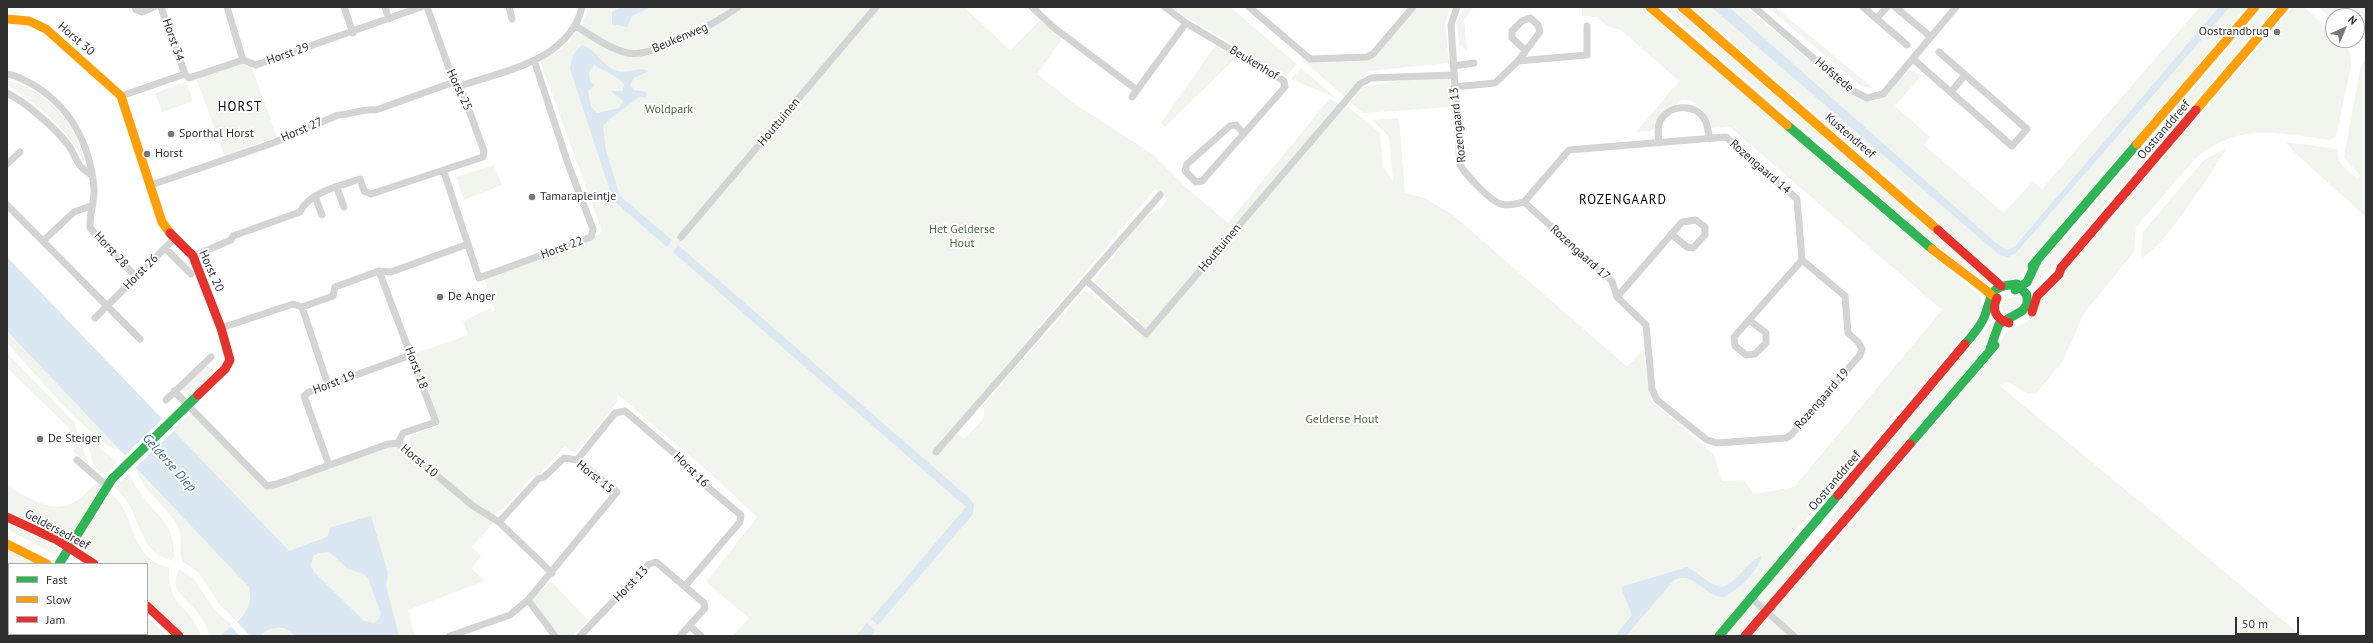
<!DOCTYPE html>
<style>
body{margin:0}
#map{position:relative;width:2373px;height:643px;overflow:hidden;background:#fff;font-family:"PT Sans",sans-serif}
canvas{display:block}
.frame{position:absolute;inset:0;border:8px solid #303030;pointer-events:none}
.legend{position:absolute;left:8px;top:563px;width:140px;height:72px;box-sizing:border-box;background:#fff;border:1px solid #acacac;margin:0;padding:5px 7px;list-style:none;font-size:12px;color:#303030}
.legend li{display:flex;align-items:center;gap:8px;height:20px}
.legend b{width:20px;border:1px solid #acacac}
.north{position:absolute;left:2325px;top:8px;width:40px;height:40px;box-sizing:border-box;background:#fff;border:1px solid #acacac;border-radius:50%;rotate:44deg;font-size:11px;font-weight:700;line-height:16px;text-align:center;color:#303030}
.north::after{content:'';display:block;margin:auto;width:14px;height:18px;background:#787878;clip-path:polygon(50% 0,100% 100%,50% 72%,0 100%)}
.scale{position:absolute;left:2235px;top:617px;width:64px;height:18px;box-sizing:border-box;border:2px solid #303030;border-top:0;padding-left:5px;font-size:12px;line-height:14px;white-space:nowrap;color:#303030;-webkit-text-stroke:3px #fff;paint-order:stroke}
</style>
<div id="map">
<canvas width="2373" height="643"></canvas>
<div class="frame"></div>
<ul class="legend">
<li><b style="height:5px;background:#30b455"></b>Fast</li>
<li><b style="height:5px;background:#ff9f0a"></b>Slow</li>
<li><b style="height:5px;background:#e5322d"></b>Jam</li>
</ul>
<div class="north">N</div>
<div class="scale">50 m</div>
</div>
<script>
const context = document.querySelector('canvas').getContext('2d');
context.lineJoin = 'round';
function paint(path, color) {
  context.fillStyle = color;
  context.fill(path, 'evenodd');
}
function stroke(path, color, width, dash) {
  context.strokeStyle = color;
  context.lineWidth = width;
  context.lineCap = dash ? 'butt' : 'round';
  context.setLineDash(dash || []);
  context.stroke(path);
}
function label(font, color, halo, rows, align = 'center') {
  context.font = font + ' "PT Sans",sans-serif';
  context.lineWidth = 4;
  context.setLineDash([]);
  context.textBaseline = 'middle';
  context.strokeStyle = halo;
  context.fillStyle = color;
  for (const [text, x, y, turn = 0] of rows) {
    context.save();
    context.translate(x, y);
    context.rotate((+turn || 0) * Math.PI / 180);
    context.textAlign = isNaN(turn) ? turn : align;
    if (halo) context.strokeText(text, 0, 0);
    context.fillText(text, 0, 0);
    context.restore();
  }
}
paint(new Path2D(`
 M588 7H964L1010 50 1040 20 1062 39 1037 74 1075 104 1151 153 1183 185 1228 223 1329 99 1346 105 1380 133 1383 167 1393 181 1389 137 1372 120 1399 118 1405 193 1425 198 1453 215 1625 365 1628 366 1643 350 1648 383 1656 392 1649 399 1714 455 1722 481 1744 480 1754 494 1794 487 1942 310 1730 127 1710 128C1707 114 1698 98 1681 100L1651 131 1636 132 1679 81 1621 30 1609 27 1596 17 1582 16V7H1643L1981 297 1982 309 1973 325 1790 538 1815 566 1991 358 2005 334 2012 328 2027 322 2039 301 2293 7H2304L2333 33V40H2340C2349 48 2351 54 2351 66L2336 137 2329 140C2278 133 2240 122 2197 157L2136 227 2134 252 2084 313 2063 361 2036 394H2029L2008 382 1999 385 2302 636H733L749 618 706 582 757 517 702 466 618 395 617 402 575 453 565 446 537 477 533 475 503 509 498 511 490 519 493 523 472 547 481 556 472 569 485 581 408 610 415 636H298L289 627 272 623 258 636H209C207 626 201 616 194 608 182 594 169 591 179 569L194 579 213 608 233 626 249 611 254 593 250 595 248 610 236 621 219 604 199 573 182 561C179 549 183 538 177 525 165 503 138 489 135 463L192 412 260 484 267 488 396 444 411 438 412 435 440 425 416 353 468 335 463 321 490 308 491 312 495 311 483 275 597 236 602 231 540 61 561 49 577 32 579 33C583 23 585 17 588 7ZM1155 189 1168 199 1161 208 1144 217 1094 281 1139 321 1132 329 1090 292H1083L983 405 984 418 964 439 953 429Z
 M1170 7H1230L1297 64 1286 76Z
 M1410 7H1451L1445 23 1449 63 1369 71 1345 97 1299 57 1363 58 1372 50Z
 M1465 7H1474L1464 20 1467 51 1459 44 1457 21Z
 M1674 7 1931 227 1991 283 1990 286 1988 287 1923 235 1664 8Z
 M1691 7H1711L1998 254 2016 253 2230 7H2246L2021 275C2015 280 2007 280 1999 279L1906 192Z
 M1729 7H1746L1844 89C1886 120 1883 85 1911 70L1922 75 1895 106 1930 137 1924 145 2004 213 2033 181 2042 189 2200 7H2219L2015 246 2007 250 1996 243Z
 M1767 7H1775L1873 88 1861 86Z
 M2264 7H2276L2071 245 2073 247 2034 286H2029L2044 260 2063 239 2064 240Z
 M2318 7H2366V40L2357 36V16H2333V20Z
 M1217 43 1238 56 1165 127 1161 123Z
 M2366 57V217L2296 154 2286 142 2338 149C2335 163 2348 171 2357 179L2360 176 2344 157 2360 69Z
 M241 64 251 66 277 136 225 157 196 78Z
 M1301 68 1336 98 1291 79Z
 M1449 74 1452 107 1363 113 1350 102 1364 86Z
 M7 80C47 91 78 123 85 165 70 130 39 105 7 85Z
 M186 82 193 101 162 112 155 93Z
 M2227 147C2216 168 2161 250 2143 257L2141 255 2143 232 2203 161Z
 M494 165 502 185 464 200 456 177Z
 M2021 296V306L2015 310 2003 312 2001 306 2004 299Z
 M1992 322 1996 324 1982 352 1871 483 1823 532 1844 497 1948 372Z
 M7 331 119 450C98 449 26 363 7 343Z
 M7 353 74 422 88 463 74 452 72 436 68 427 7 368Z
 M207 364 214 372 191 397 181 389Z
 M86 437 117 462 106 476 94 467Z
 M129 474C133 481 137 489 142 495 160 521 175 522 174 558L172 560C142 555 140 522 127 501 123 496 119 492 114 487Z
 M102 482C95 497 78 534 60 537L7 512V486C31 498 55 518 80 498 87 493 93 483 102 482Z
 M109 493C137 510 128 560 169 567 167 609 191 603 201 636H182L147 603V564H99L83 551V538Z
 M7 522 60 549 56 555 7 529Z
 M7 545 43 564 7 566Z
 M551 581 588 620 572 636H557L532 599Z
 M147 617 167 636H149L147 634Z
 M276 627 291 631 295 636H260L270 628Z`), '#f1f5ed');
paint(new Path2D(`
 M622 7H651L632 16 627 27 612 24V12Z
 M1711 7H1729L1996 243 2007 250 2015 246 2219 7H2230L2016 253 2008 257 1998 254Z
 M582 45C595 48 602 65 615 70 628 75 637 66 649 71L634 78 630 85 634 90 646 92V98L639 97C627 107 613 115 603 126L606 151 620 196 672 240 667 247 613 200 570 69 573 55ZM594 65 618 78 624 84 623 91H611L623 101 619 108 597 113 591 107 588 91 595 85 590 82 589 72Z
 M678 245 969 498 974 504 973 514 878 625 871 619 966 507 673 252Z
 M7 257 289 551 327 537 331 527 371 516 388 573 386 586 399 636H295C284 624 271 626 260 636H221C238 620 254 612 249 587L7 331ZM329 552 348 569 363 574 368 578 381 614 379 619 374 623 364 621 314 572 311 566 313 556 319 553Z
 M1761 556C1760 570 1736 592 1723 597 1703 596 1694 570 1674 580L1626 636H1615L1632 615 1621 587 1687 567C1700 573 1708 585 1722 587 1739 582 1745 563 1761 556Z
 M867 623 875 630 872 635 856 636Z`), '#dbe7f1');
paint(new Path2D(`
 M164 417 176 429 134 469 123 457Z
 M235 620 250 636H240L230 625Z`), '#fff');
stroke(new Path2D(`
 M135 7 136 10 142 12 154 7
 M161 7 185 74
 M227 7 243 60
 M344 7 353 33
 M385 7 389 19
 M509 7 512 19
 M1032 7 1053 27 1137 90
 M1249 7 1310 59 1367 57 1373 54 1413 7
 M1457 7 1451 25 1460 165C1467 176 1487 197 1498 203 1506 207 1516 204 1524 202
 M1754 7 1849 89 1867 98 1883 94 1956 7
 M1863 7 1907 45
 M1895 7 1931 37
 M1877 18 1887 7
 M1186 23 1284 81 1285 87 1202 181 1196 182 1185 171 1187 164 1230 126 1236 125 1244 134
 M576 26C592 36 609 49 628 53 654 58 716 23 738 7
 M1913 59 2012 146 2027 129 1939 52
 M1518 61 1587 55V26
 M1453 66 1474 63
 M7 74C16 75 22 79 30 83 70 105 90 144 94 188 95 201 89 215 90 228L136 277
 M460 86C504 71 570 60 582 7
 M1454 87 1495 83 1518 61 1540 32 1538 25 1530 18 1522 21 1512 31V38L1524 49
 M1951 92 1965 75
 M7 93C27 103 55 128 69 146 78 160 76 166 92 175
 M121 96 185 74 189 78 243 60 256 65 421 7
 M1132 97 1186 23 1165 7
 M1659 143C1658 135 1657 127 1660 121 1669 104 1696 103 1705 120 1708 126 1708 133 1710 139
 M7 164 20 152
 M444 172 479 278 591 237 593 229 568 164 534 60
 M151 185 273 143 338 115C351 115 362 108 376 110L454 82
 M337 188 344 207
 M315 196 322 215
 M1524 202 1612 281 1617 297 1646 325 1652 389 1657 400 1707 440 1717 443 1786 438 1792 434 1860 355 1862 349 1858 342 1848 333 1845 296 1802 260
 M1524 202 1569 150 1726 137 1797 199 1802 260
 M7 205 140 339
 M681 237 876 7
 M43 241 74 212 91 206
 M165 248 191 274
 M193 256 231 240 233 236 300 212C309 192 340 186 360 179L364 191 371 194 483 157 484 151 460 86 454 82 427 7
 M379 271 436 422 403 433 398 443
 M1087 281 1146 334 1360 84 1371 78 1453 75
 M1617 297 1682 222 1696 220 1705 227V235L1693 248 1687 247 1671 234
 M302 307 328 385
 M95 318 175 238
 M1749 320 1766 333V343L1755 354 1746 355 1735 346 1734 337 1802 260
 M221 328 293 304 302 307 333 296 335 287 379 271 391 272 468 244
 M174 391 267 486 277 484 388 444 398 443 473 506 499 522 552 573
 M166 400 211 357
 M936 452 1160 195
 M77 460 107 486
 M577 460 615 413 625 411 688 465 693 475 741 515 740 522 685 586
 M329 465 304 396 309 392 411 355
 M499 522 538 479 544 477 564 458 577 460 617 492 528 600 555 636
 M1751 598 1794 636
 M7 615 9 616
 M690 626 701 636
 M40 634 43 636
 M113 636 114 634
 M450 636 510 615 528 600
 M580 636 649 564 656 562 704 603 705 608 680 636`), '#d4d4d4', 7);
stroke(new Path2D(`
 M1787 125 1932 249
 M2032 266 2137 144
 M2015 290 2027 282 2037 261
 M1965 344C1972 336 1982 325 1985 315 1993 293 1989 286 2017 284L2027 295V305L2022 311 1999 324 1990 349
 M1910 444 1995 345
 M59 564 112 479 198 395
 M1719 636 1838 495`), '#30b455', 9);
stroke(new Path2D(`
 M1650 7 1787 125
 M1682 7 1938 230
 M7 19 29 21 46 29 121 96 162 222 170 233
 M2196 110 2284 7
 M2137 144 2255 7
 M1932 249C1953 266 1976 281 1996 299
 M7 544 47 564`), '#ff9f0a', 9);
stroke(new Path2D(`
 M1938 230 2001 286
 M170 233 193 256 221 328 230 360 225 369 198 395
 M1997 298C1991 310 1996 319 2009 323
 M2032 312 2037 296 2059 274 2061 268 2196 110
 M1838 495 1965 344
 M7 517 57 540 94 564
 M147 606 179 636
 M1745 636 1910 444`), '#e5322d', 9);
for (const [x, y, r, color] of [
 [2277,32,4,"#787878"],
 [171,134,4,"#787878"],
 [147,154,4,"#787878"],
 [532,197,4,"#787878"],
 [440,297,4,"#787878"],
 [40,439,4,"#787878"]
]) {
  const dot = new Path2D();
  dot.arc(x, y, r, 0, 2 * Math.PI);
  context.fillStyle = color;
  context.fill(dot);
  stroke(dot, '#fff', 1.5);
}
label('12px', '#303030', '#fff', [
 ["Oostrandbrug",2269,32,"right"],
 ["Sporthal Horst",179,134],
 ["Horst",155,154],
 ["Tamarapleintje",540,197],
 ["De Anger",448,297],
 ["De Steiger",48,439]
], 'left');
label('12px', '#303030', '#fff', [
 ["Beukenweg",680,38,-23],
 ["Horst 30",76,39,41],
 ["Horst 34",173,40,71],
 ["Horst 29",288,54,-19],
 ["Beukenhof",1254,63,31],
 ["Hofstede",1834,75,40],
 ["Horst 25",459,90,65],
 ["Houttuinen",779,122,-50],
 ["Rozengaard 13",1458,125,-96],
 ["Horst 27",302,130,-23],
 ["Oostranddreef",2164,130,-49],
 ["Kustendreef",1850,136,41],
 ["Rozengaard 14",1760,167,41],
 ["Horst 22",562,248,-20],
 ["Houttuinen",1220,248,-50],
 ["Horst 28",111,250,47],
 ["Rozengaard 17",1580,253,42],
 ["Horst 20",211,271,66],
 ["Horst 26",141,272,-45],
 ["Horst 18",416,368,69],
 ["Horst 19",334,383,-21],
 ["Rozengaard 19",1822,399,-49],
 ["Horst 10",419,461,40],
 ["Horst 16",691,470,45],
 ["Horst 15",595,477,39],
 ["Oostranddreef",1835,481,-50],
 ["Geldersedreef",57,530,28],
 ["Horst 13",631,584,-46]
]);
label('12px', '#51693f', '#fff', [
 ["Woldpark",669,110],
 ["Het Gelderse",962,230],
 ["Hout",962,244],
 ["Gelderse Hout",1342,420]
]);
context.letterSpacing = '1px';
label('13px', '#000', '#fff', [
 ["HORST",240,107],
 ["ROZENGAARD",1623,200]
]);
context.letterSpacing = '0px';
label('italic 13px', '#416d8e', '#fff', [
 ["Gelderse Diep",169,463,48]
]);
</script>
